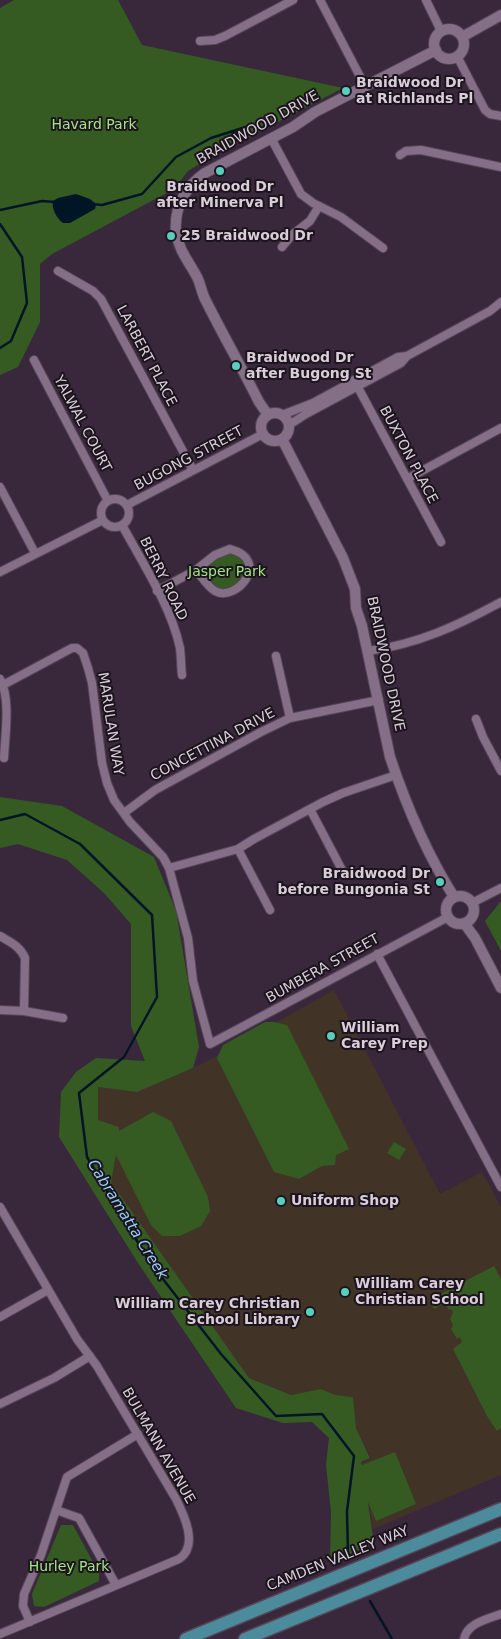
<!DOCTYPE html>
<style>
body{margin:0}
canvas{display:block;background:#39273b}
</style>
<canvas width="501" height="1639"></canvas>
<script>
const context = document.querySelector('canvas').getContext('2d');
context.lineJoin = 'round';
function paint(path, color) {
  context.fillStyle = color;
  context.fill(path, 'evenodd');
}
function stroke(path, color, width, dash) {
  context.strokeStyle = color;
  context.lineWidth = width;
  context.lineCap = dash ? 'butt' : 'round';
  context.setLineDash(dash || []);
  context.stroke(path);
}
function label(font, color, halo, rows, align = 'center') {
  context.font = font + ' "DejaVu Sans",sans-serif';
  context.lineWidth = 4;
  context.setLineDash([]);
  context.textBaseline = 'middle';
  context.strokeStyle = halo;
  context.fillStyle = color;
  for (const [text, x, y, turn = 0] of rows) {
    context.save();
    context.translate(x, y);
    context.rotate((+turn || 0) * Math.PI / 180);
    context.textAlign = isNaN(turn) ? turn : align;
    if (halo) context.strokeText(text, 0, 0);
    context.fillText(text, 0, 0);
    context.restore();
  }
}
paint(new Path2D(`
 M334 990 440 1194 482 1172 501 1207V1475L373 1529 362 1463 371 1458 356 1428 352 1397 335 1395 321 1389 291 1395 249 1378 111 1182 119 1127 98 1120V1087L137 1092 204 1063Z`), '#413326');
paint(new Path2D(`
 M14 0H118L142 45 343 88 209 158 188 171 174 189 52 254 40 264V322L18 367 0 375V8Z
 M230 553H236L248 566 245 579 231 588 220 590 201 571 211 561Z
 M0 797 62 806 154 857 176 911 199 1047 193 1068 137 1092 98 1087V1120L119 1127V1131L153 1112 171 1121 208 1197 210 1211 201 1226 180 1236H162L151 1225 116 1155 111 1182 249 1378 291 1395 321 1389 335 1395 353 1397 356 1428 370 1458 361 1462 362 1465 395 1452 416 1504 376 1521 368 1502 374 1544 330 1562 331 1512 326 1465 329 1438 312 1422 283 1423 236 1408 138 1263 59 1137 61 1092 76 1072 96 1058 145 1061 131 1026V924L104 893 67 860 18 844 0 848Z
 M501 901V951L485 921Z
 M265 1022H274L287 1025 349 1149 336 1155 335 1165 322 1166 299 1179 274 1172 217 1058 223 1045Z
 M394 1142 406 1149 399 1160 387 1153Z
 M494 1266 501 1279V1428L497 1431 487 1416 453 1349 462 1342 460 1337 457 1339 451 1329 453 1325 450 1319 453 1312 451 1309 449 1310 445 1303 434 1309 429 1300Z
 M61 1525H73L99 1573V1581L44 1607 34 1606 32 1594Z`), '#355b23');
paint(new Path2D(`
 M76 194 90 199 96 204 95 209 70 223H63C57 219 51 208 53 201L58 198Z`), '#001626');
stroke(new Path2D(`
 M92 204 102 205 142 194 176 157 211 138 249 126
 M0 210 42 201 55 202
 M0 224 22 257 27 303 11 341 0 348
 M0 820 25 814 80 844 152 915 157 997 124 1057 79 1093 87 1157 149 1261 221 1354 276 1416 322 1414 354 1456 347 1511 348 1555
 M370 1601 392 1639`), '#001626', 2.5);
const minor = new Path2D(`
 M320 0 365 86
 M426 0 441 31
 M200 41 215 40 225 36 293 0
 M457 56 485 110 490 114 501 116
 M271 138 301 194 313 203 341 217 383 248
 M400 155 406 151 421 150 501 167
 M282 247 292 235 310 221 319 206
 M58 271 93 291 101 299 193 470
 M34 360 108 501
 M354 380 441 542
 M282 415 313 403 398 357 407 356
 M289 425 306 414 401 363 407 356 490 311 501 302
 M407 479 501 428
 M0 487 35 553
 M101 513a14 14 0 1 1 28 0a14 14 0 1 1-28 0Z
 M127 505 263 434
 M122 525C142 562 171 606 180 648 181 656 181 666 182 675
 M0 572 103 520
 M157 591 196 570 215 555 230 549C272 560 236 603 215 591 208 587 201 576 196 570
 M368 651C418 644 457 626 501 602
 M276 656 290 718
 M0 679C11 699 5 735 4 758
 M3 685 72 648H77L83 653 88 668 92 683 102 763 107 783 114 800 130 822 163 857 169 868 188 938 193 981 210 1044 448 917
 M476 719 483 737 501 771
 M310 809 342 870
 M124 813 155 790 261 732 290 718 379 700
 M238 849 270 910
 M169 868 238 849 254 839 323 802 343 793 396 775
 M472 903 501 888
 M0 936C10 942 20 946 25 958L24 1011
 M377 954 501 1187
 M0 1010 24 1011 63 1018
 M0 1207 77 1339 97 1366 176 1499C184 1515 199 1546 179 1559L0 1634
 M0 1317 48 1290
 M0 1404 54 1378 90 1356
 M56 1510 79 1518 116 1585
 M30 1622 23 1606 24 1594 41 1555 67 1477 138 1434
 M464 1639C467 1623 488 1619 501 1614`);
const tertiary = new Path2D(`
 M434 44a15 15 0 1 1 30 0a15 15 0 1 1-30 0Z
 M462 37 501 15
 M261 427a14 14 0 1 1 28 0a14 14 0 1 1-28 0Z
 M268 415 259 402C242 368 223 335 206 301 202 294 201 286 198 279 190 263 178 250 176 231 174 207 186 186 205 173L293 127 315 112 436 50
 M282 439 343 558 355 589 356 608 362 626 390 757C406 805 427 854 454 897
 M446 910a14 14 0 1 1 28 0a14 14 0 1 1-28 0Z
 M464 923 475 938 501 988`);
const primary = new Path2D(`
 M186 1639 501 1509
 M245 1639 501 1534`);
stroke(minor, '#544556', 10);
stroke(tertiary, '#544556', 12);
stroke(primary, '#544556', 15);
stroke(minor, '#846f86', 8);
stroke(tertiary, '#846f86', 10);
stroke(primary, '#4c8b9c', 12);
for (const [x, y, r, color] of [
 [346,91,5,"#5acebd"],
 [220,171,5,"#5acebd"],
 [171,236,5,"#5acebd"],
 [236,366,5,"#5acebd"],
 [440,882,5,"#5acebd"],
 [331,1036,5,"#5acebd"],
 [281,1201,5,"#5acebd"],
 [345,1292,5,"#5acebd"],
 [310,1312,5,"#5acebd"]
]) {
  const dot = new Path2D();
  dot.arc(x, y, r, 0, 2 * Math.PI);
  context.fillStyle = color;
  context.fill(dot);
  stroke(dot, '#1c141d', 2);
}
label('bold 14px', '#d9cdda', '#1c141d', [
 ["Braidwood Dr",356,83],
 ["at Richlands Pl",356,99],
 ["Braidwood Dr",220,187,"center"],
 ["after Minerva Pl",220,203,"center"],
 ["25 Braidwood Dr",181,236],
 ["Braidwood Dr",246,358],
 ["after Bugong St",246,374],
 ["Braidwood Dr",430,874,"right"],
 ["before Bungonia St",430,890,"right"],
 ["William",341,1028],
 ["Carey Prep",341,1044],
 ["Uniform Shop",291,1201],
 ["William Carey",355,1284],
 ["Christian School",355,1300],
 ["William Carey Christian",300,1304,"right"],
 ["School Library",300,1320,"right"]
], 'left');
label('14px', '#a2e585', '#1c141d', [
 ["Havard Park",94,125],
 ["Jasper Park",227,572],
 ["Hurley Park",69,1567]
]);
label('14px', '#d9cdda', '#1c141d', [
 ["BRAIDWOOD DRIVE",258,128,-29],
 ["LARBERT PLACE",146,356,62],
 ["YALWAL COURT",82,424,62],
 ["BUXTON PLACE",408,455,62],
 ["BUGONG STREET",189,459,-28],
 ["BERRY ROAD",163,579,64],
 ["BRAIDWOOD DRIVE",385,664,78],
 ["MARULAN WAY",110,724,81],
 ["CONCETTINA DRIVE",213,745,-28],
 ["BUMBERA STREET",323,969,-29],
 ["BULMANN AVENUE",158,1446,60],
 ["CAMDEN VALLEY WAY",338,1559,-22]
]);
label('italic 15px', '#93cef9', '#1c141d', [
 ["Cabramatta Creek",127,1220,58]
]);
</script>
